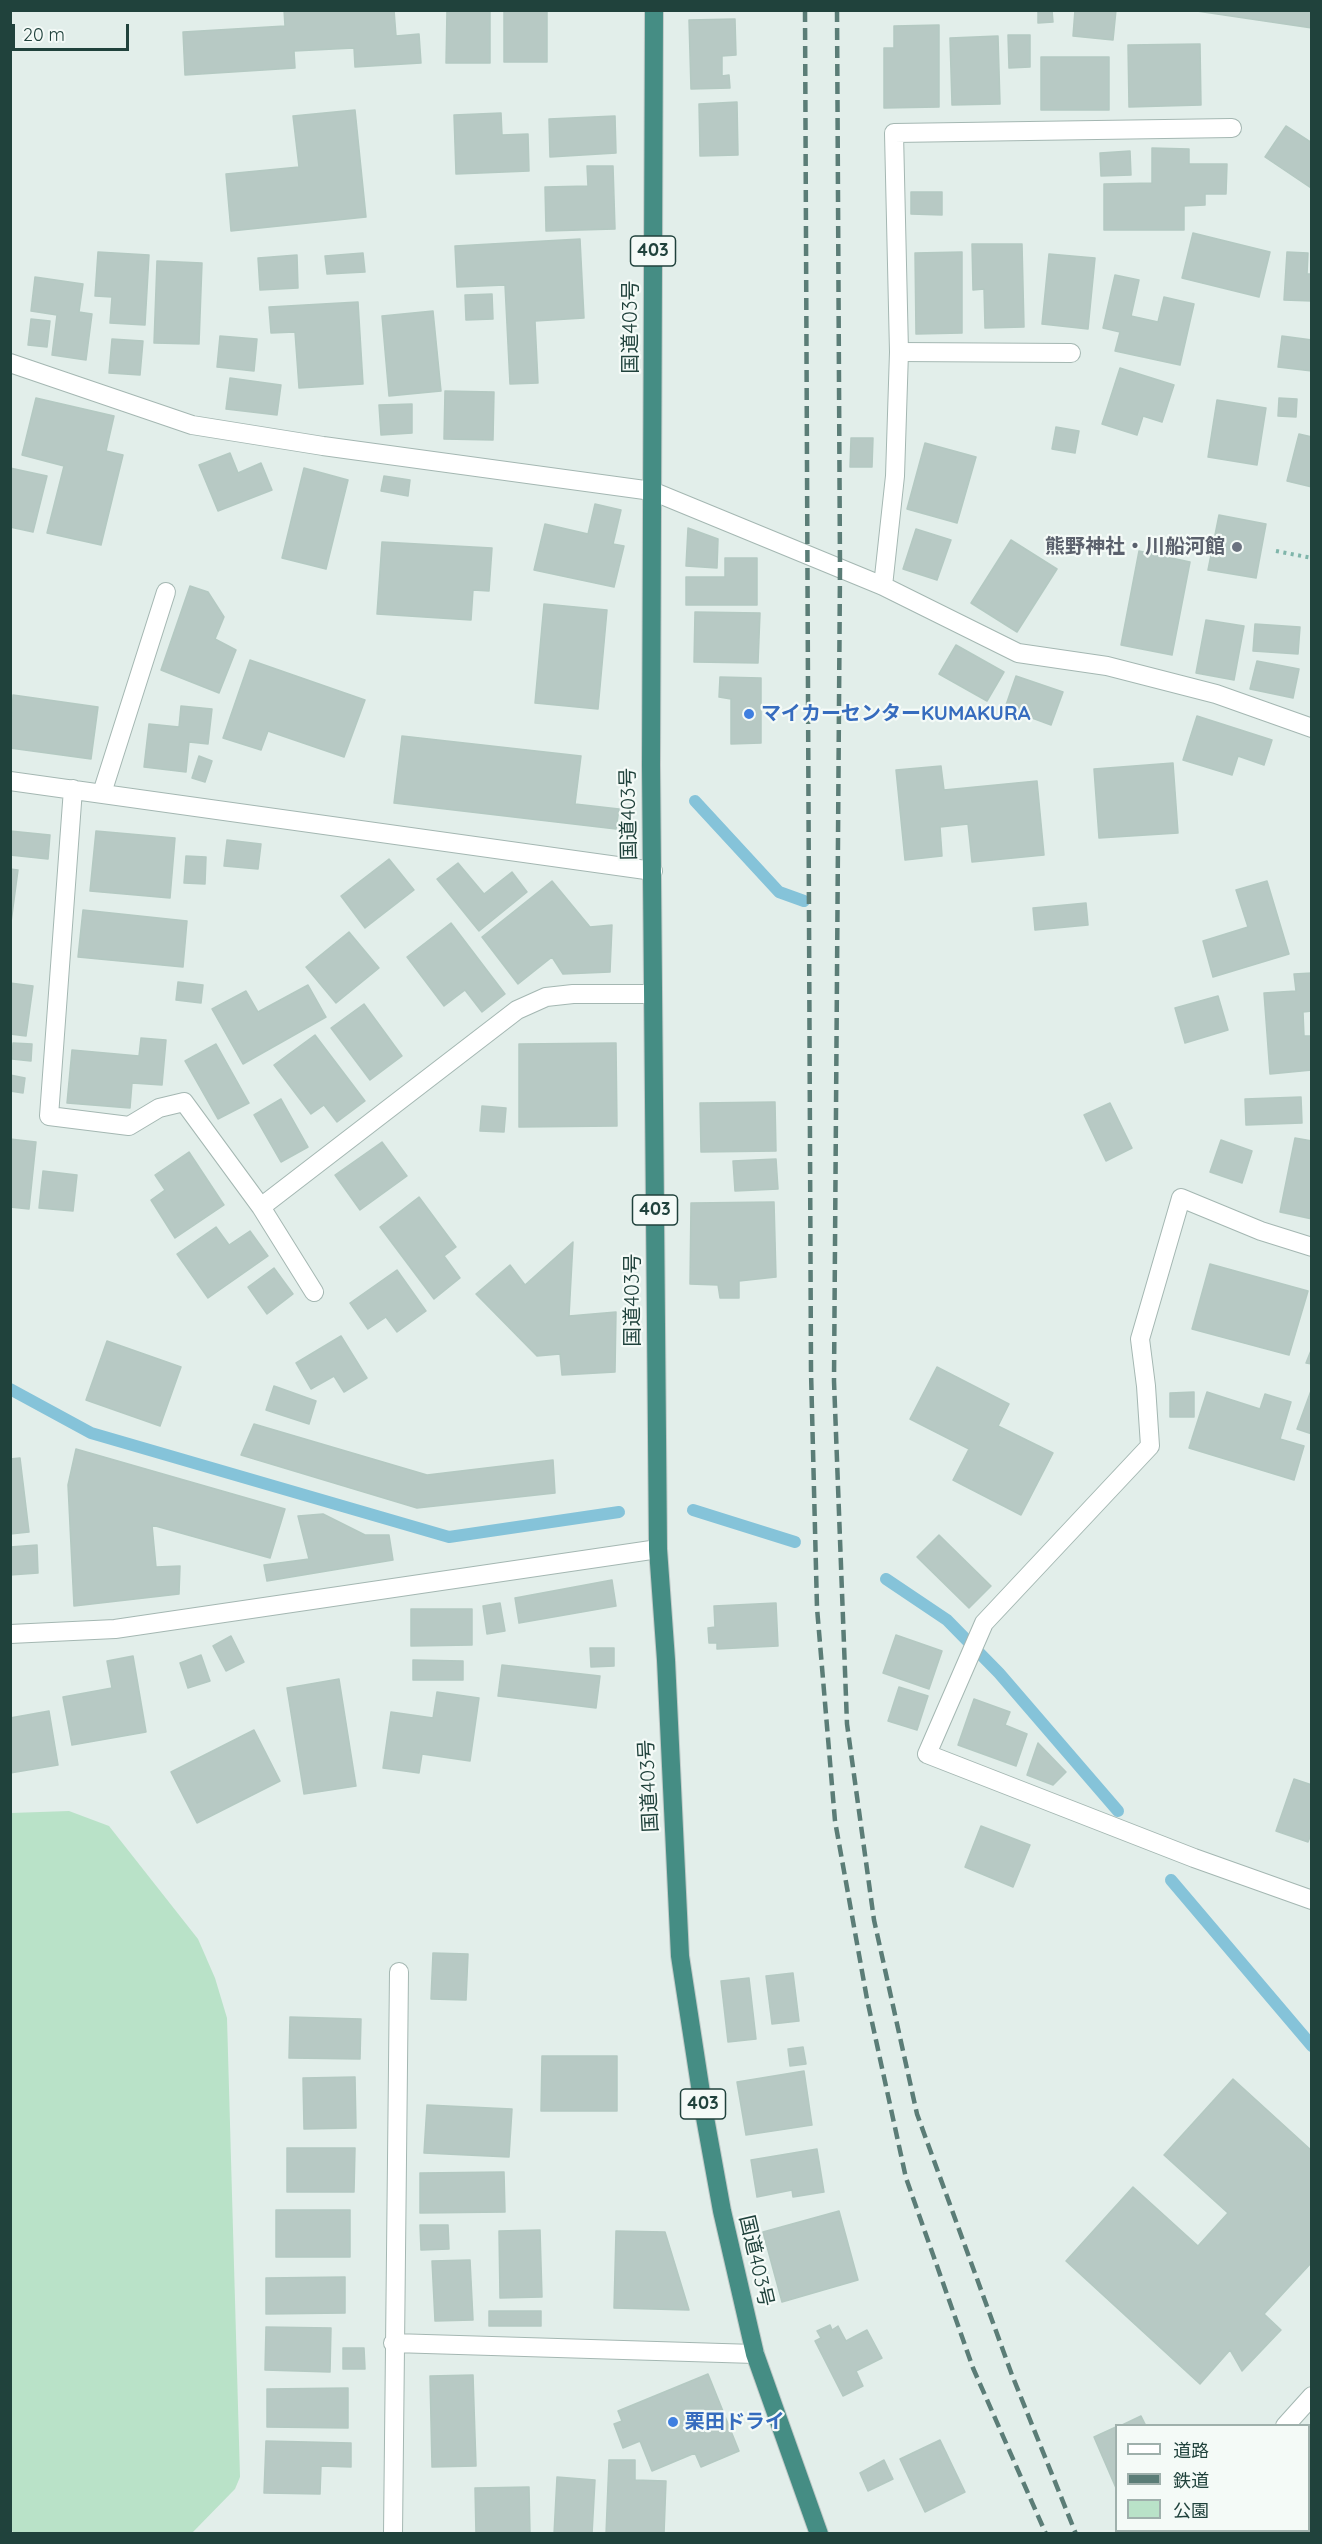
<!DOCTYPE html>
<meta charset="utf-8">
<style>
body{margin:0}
#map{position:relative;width:1322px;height:2544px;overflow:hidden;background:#e2eeea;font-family:Quicksand,"Noto Sans JP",sans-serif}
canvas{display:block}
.frame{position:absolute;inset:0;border:12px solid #20423c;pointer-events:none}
.legend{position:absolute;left:1115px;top:2424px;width:195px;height:108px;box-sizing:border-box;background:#f4faf7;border:2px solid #9fb0ac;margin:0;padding:8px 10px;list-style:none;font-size:18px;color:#20423c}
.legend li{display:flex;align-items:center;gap:12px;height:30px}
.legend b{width:30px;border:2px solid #9fb0ac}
.scale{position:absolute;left:12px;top:24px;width:117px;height:27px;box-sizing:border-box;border:3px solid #20423c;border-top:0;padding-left:8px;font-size:18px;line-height:21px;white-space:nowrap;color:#20423c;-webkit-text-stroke:4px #f4faf7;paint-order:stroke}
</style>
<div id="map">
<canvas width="1322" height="2544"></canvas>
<div class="frame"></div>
<ul class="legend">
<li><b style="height:8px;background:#fff"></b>道路</li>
<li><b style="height:8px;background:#5b7d77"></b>鉄道</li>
<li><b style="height:16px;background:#b9e2c8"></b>公園</li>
</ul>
<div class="scale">20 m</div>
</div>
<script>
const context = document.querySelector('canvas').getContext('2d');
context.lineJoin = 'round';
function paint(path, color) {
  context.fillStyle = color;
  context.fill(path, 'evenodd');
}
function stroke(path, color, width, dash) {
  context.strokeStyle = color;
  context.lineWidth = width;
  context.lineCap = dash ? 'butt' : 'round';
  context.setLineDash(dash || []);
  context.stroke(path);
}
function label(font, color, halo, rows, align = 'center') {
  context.font = font + ' Quicksand,"Noto Sans JP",sans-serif';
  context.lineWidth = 4.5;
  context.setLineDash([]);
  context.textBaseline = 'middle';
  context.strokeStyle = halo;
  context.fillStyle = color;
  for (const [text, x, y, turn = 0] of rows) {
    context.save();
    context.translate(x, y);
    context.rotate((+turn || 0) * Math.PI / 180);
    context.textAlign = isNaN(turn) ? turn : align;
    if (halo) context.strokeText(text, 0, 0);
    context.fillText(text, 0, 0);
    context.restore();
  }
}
paint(new Path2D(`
 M69 1811 109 1826 198 1939 215 1978 227 2018 240 2477 235 2489 192 2533 14 2534 11 2529V1813Z`), '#b9e2c8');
stroke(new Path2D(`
 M695 801 779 892 804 901
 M10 1389 91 1433 449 1537 619 1512
 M693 1510 795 1542
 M886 1579 947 1620 999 1673 1118 1811
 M1171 1880 1312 2046`), '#85c3d9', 12);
const building = new Path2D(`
 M284 10H394L396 36 419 34 421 63 355 67 354 48 294 51 295 68 185 75 183 32 285 26Z
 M447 10H490V63H446Z
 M504 10H547V62H504Z
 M1038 10H1052L1053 22 1038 23Z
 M1075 10H1116L1113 40 1073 36Z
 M1190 10H1312V28Z
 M735 19 736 55 722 56V76L729 75 730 88 691 89 689 20Z
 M939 25V107L884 108V48H894V26Z
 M1008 35H1030V67L1009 68Z
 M998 36 1000 104 952 105 950 38Z
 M1200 44 1201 105 1129 107 1128 45Z
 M1041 57H1109V110H1041Z
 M737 102 738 155 700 156 699 104Z
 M355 110 366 217 231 231 226 174 299 167 293 116Z
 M501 113 502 135 528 134 529 171 456 174 454 115Z
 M615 116 616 153 550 157 549 119Z
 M1286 126 1312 143 1311 188 1265 157Z
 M1152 148 1189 149V164H1227L1226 194H1205V205L1184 206V230H1104V184L1152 183Z
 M1130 151 1131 175 1101 176 1100 153Z
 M587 166H613L615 229 546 231 545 187 588 186Z
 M911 192H942V215L911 214Z
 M1193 233 1270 252 1259 297 1182 278Z
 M580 239 584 318 535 321 538 383 510 384 505 285 457 287 455 246Z
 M972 244H1022L1024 327 985 328 984 289 973 290Z
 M98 252 149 255 145 325 110 323 112 297 95 296Z
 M962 252V333L916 334 915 253Z
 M1287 252 1308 253 1307 274H1312V301L1284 300Z
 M363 253 365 272 327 274 325 256Z
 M1049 254 1095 258 1088 329 1042 324Z
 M297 255 298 288 260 290 258 258Z
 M157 261 202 263 199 344 154 343Z
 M1115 275 1139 280 1131 316 1158 322 1164 297 1194 304 1180 365 1115 351 1120 332 1103 328Z
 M35 277 83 284 79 312 92 314 86 360 52 355 57 315 31 311Z
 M492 294 493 319 466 320 465 295Z
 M358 302 363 384 299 388 295 332 271 333 269 307Z
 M433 311 441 391 389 396 382 316Z
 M31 319 50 321 47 347 28 345Z
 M220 336 257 339 254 371 217 367Z
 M1282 336 1312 340V371L1278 367Z
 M112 339 143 341 140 375 109 373Z
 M1120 368 1174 385 1162 422 1143 416 1137 435 1102 424Z
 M230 378 281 385 277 415 226 409Z
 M445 391 494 392 493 440 444 439Z
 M36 398 114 416 106 451 123 455 101 545 47 533 64 466 22 455Z
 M1279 398 1297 399 1296 417 1278 416Z
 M1217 400 1266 408 1257 465 1208 457Z
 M412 404V433L381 435 379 405Z
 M1056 427 1079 431 1075 453 1052 449Z
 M1299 434 1312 437V487L1287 481Z
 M851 438H873L872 467H850Z
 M925 443 976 457 957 523 907 509Z
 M230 453 238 473 261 463 272 490 218 511 199 465Z
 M10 468 47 476 33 532 10 527Z
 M304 468 348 480 326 569 282 558Z
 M384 476 410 480 408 496 381 491Z
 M595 504 621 510 613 544 624 546 614 587 534 570 545 524 588 534Z
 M1219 515 1266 524 1256 578 1208 570Z
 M688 528 718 539 717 568 686 566Z
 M916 529 951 540 937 580 903 569Z
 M1011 540 1057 569 1017 632 971 603Z
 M382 542 492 548 489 591 473 590 471 620 377 614Z
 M1139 551 1190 562 1172 655 1121 645Z
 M725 558H757V605H686V577H725Z
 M190 586 208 592 224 617 215 639 236 650 219 693 161 670Z
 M544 604 607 610 598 709 535 703Z
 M695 612 760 613 758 663 694 662Z
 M1206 620 1244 626 1234 680 1196 673Z
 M1255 624 1300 627 1298 654 1253 651Z
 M956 645 1004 672 987 701 939 674Z
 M250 660 365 700 344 757 268 731 261 750 223 738Z
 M1257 661 1299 669 1293 698 1250 689Z
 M1016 676 1063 692 1051 725 1005 708Z
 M720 677 761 678V743L731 744V699L719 697Z
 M13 695 98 707 91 759 10 748Z
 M181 706 212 709 208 744 189 742 186 772 144 767 149 724 179 727Z
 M1197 716 1272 740 1264 765 1238 756 1232 775 1183 760Z
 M402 736 581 756 575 804 619 809 616 829 394 803Z
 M199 756 212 761 205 782 192 778Z
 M1173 763 1178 833 1099 838 1094 769Z
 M941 766 944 790 1037 781 1044 855 972 862 968 824 940 827 942 856 905 860 896 770Z
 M10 831 50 835 48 859 10 855Z
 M96 831 175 838 170 898 90 891Z
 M227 840 261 844 258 869 224 866Z
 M186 856 206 857 205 884 184 883Z
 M389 859 414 890 365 928 341 896Z
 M458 863 484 894 512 872 527 892 479 931 437 879Z
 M10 869 18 870 10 930Z
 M552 881 590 927 612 925 610 972 563 974 552 957 518 984 482 937Z
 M1267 881 1289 954 1213 977 1203 941 1248 927 1236 890Z
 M1086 903 1088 925 1035 930 1033 908Z
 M83 910 187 921 183 967 78 957Z
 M451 923 505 994 482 1012 465 990 444 1006 407 957Z
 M349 932 379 968 336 1003 306 967Z
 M1312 973V1011L1303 1012 1304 1036H1312V1070L1270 1074 1264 993 1296 991 1294 974Z
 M178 982 203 985 201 1003 176 1000Z
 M10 983 33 986 26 1036 10 1034Z
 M308 985 326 1017 243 1064 212 1009 246 991 258 1012Z
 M1218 996 1228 1030 1185 1043 1175 1008Z
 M364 1004 402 1056 370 1080 331 1028Z
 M315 1035 365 1101 337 1122 324 1105 311 1114 274 1065Z
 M141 1038 166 1040 162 1085 132 1083 130 1108 67 1103 72 1050 139 1056Z
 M13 1043 32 1044 31 1061 12 1059Z
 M616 1043 617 1126 519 1127V1044Z
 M216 1044 249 1103 218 1119 185 1061Z
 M10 1075 25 1078 23 1093 10 1091Z
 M1301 1097 1302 1123 1246 1125 1245 1099Z
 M281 1099 308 1147 281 1162 254 1115Z
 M775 1102 776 1151 701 1152 700 1103Z
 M1110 1103 1132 1148 1106 1161 1084 1115Z
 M482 1106 506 1108 504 1132 480 1131Z
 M1295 1138 1312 1141V1219L1280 1212Z
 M10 1139 36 1142 29 1209 10 1207Z
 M1221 1140 1252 1151 1242 1183 1210 1172Z
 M382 1142 407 1176 360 1210 335 1175Z
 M189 1152 224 1205 175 1238 151 1200 165 1190 155 1175Z
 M776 1159 778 1189 735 1191 733 1161Z
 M43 1171 77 1175 73 1211 39 1208Z
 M419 1197 456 1247 444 1256 460 1278 434 1299 380 1227Z
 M774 1202 776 1277 739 1281V1298H720L718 1285 690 1284 691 1203Z
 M216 1227 229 1245 250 1231 268 1256 208 1298 177 1254Z
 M573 1242 569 1316 616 1312 615 1372 562 1375 560 1354 537 1356 476 1294 510 1265 525 1285Z
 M1210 1264 1308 1291 1289 1355 1192 1329Z
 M274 1268 293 1294 267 1314 248 1287Z
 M397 1270 426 1311 397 1332 386 1317 368 1329 350 1303Z
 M341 1336 367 1378 344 1392 334 1376 311 1389 296 1363Z
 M107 1341 181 1367 160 1426 86 1400Z
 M1312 1348V1364L1306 1363Z
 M937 1367 1009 1404 998 1426 1053 1453 1021 1515 953 1480 969 1449 910 1419Z
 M274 1386 316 1401 309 1424 266 1410Z
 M1312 1388V1434L1297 1429Z
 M1194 1392V1417H1170V1393Z
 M1207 1392 1260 1409 1265 1394 1291 1402 1280 1439 1304 1446 1294 1480 1189 1448Z
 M254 1424 427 1475 553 1460 555 1493 417 1508 241 1455Z
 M76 1449 285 1509 270 1558 152 1525 156 1567 180 1566 179 1594 74 1606 68 1485Z
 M20 1458 29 1532 10 1534V1459Z
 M323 1514 365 1535H389L393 1560 267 1581 264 1565 309 1559 298 1516Z
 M939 1535 991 1586 969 1608 917 1557Z
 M37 1545 38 1573 10 1575V1547Z
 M612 1580 616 1606 519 1623 515 1598Z
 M500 1603 505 1631 487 1634 483 1606Z
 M776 1603 778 1646 717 1649V1643H709L708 1628 715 1627 714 1606Z
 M411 1609H472V1645L411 1646Z
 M896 1635 942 1651 929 1689 883 1673Z
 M231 1636 244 1662 226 1671 213 1646Z
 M590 1648H614V1666L591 1667Z
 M201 1655 210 1681 188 1688 180 1663Z
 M133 1656 146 1732 72 1745 63 1697 112 1688 107 1661Z
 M413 1660 463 1661V1680H413Z
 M502 1665 600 1676 596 1708 498 1696Z
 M339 1679 356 1786 304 1794 287 1688Z
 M899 1687 928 1696 917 1730 888 1721Z
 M437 1692 479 1698 470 1761 422 1754 419 1773 383 1768 391 1712 433 1718Z
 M974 1699 1010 1712 1005 1725 1027 1734 1016 1766 958 1745Z
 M49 1711 58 1765 10 1773V1718Z
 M254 1730 280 1781 197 1823 171 1772Z
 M1038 1743 1066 1772 1053 1785 1027 1775Z
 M1294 1779 1312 1785V1832L1308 1842 1276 1831Z
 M981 1826 1030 1845 1013 1887 965 1867Z
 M433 1953 468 1954 466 2000 431 1999Z
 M793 1973 799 2021 772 2024 766 1976Z
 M749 1978 756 2039 728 2042 721 1981Z
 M290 2017 361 2019 360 2059 289 2058Z
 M803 2047 806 2064 790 2066 788 2049Z
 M542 2056H617V2111H541Z
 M804 2071 812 2125 746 2135 737 2082Z
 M355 2077 356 2128 304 2129 303 2078Z
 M1233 2079 1312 2151V2262L1264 2314 1281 2330 1242 2371 1230 2350 1200 2384 1066 2261 1133 2187 1198 2246 1228 2213 1164 2155Z
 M427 2105 512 2109 509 2157 424 2153Z
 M287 2148H355L354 2192H287Z
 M817 2149 824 2192 793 2197 792 2190 757 2197 751 2160Z
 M504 2172 505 2212 420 2213V2173Z
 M276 2210H350V2257H276Z
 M839 2211 858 2280 782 2302 763 2232Z
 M420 2225H448L449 2249 421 2250Z
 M540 2230 542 2297 500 2298 499 2231Z
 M616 2231 665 2232 689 2310 614 2308Z
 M470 2260 473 2320 435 2321 432 2261Z
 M345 2277V2313L266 2314V2278Z
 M489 2311H541V2326H489Z
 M830 2325 832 2330 838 2326 846 2341 867 2330 882 2358 856 2371 863 2386 843 2396 815 2341 821 2338 817 2331Z
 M266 2327 331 2328 330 2372 265 2370Z
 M343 2348H364L365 2369H343Z
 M708 2374 739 2451 701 2467 695 2453 652 2471 640 2441 623 2448 614 2424 622 2421 618 2411Z
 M473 2375 476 2466 432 2467 430 2376Z
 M348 2388V2428L267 2427V2389Z
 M1141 2416 1146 2426H1120Z
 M1116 2427V2488L1094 2437Z
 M940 2440 965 2492 925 2512 900 2459Z
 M266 2441 351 2443V2467L321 2466 320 2494 264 2493Z
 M609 2460H635V2480L666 2481 664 2534H606Z
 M884 2460 893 2479 868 2491 860 2473Z
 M557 2477 595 2480 592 2534H554Z
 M529 2487 530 2534H476L475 2488Z
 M1136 2530H1218L1219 2534H1137Z`);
paint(building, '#b7c9c4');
stroke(building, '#b4c9c2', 1.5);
const service = new Path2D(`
 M899 352 1071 353
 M102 793 166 592`);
const minor = new Path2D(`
 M10 363 192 425 323 446 652 491 883 586 1018 653 1107 666 1216 694 1312 728
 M883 586 895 476 899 352 894 133 1232 128
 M10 781 653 871
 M73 789 49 1116 129 1126 159 1108 184 1102 261 1207 314 1292
 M261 1207 517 1010 546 997 573 994H653
 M1312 1247 1261 1231 1181 1198 1140 1339 1146 1386 1150 1446 984 1623 927 1754 1194 1858 1312 1900
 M10 1634 115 1629 658 1549
 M393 2343 755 2354
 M1285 2426 1312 2396
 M393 2534 399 1972`);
const trunk = new Path2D(`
 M654 10 651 765 658 1549 666 1660 680 1956 704 2112 722 2211 755 2354 819 2534`);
stroke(service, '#a4b7b2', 20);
stroke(minor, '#a4b7b2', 20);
stroke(trunk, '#c1cac8', 20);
stroke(new Path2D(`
 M1276 551 1312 558`), '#7fb5aa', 4, [3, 4.5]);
stroke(service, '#fff', 18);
stroke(minor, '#fff', 18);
stroke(trunk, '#458d84', 18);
stroke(new Path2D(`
 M805 10 811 1371 817 1608 835 1821 867 1999 906 2178 973 2368 1046 2534
 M837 10 840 569 834 1381 847 1724 874 1920 917 2114 1012 2375 1076 2534`), '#5b7d77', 4.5, [12, 6]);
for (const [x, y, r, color] of [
 [1237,547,6,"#6b7280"],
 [749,714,6,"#3f7fe0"],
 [673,2422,6,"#3f7fe0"]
]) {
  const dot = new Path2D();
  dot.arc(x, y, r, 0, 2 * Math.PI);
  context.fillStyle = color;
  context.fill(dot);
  stroke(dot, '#f4faf7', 2);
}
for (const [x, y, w] of [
 [653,251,45],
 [655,1210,45],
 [703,2104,45]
]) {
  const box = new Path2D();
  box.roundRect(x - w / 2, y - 15, w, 30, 4.5);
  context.fillStyle = '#f4faf7';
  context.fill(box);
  stroke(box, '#20423c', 1.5);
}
label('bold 18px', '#20423c', null, [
 ["403",653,251],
 ["403",655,1210],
 ["403",703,2104]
]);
label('20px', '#20423c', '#f4faf7', [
 ["国道403号",631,327,-90],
 ["国道403号",629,814,-91],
 ["国道403号",633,1300,-90],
 ["国道403号",649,1786,-93],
 ["国道403号",756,2261,77]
]);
label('bold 20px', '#5b616d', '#f4faf7', [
 ["熊野神社・川船河館",1225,547]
], 'right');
label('bold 20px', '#366cbe', '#f4faf7', [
 ["マイカーセンターKUMAKURA",761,714],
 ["栗田ドライ",685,2422]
], 'left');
</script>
